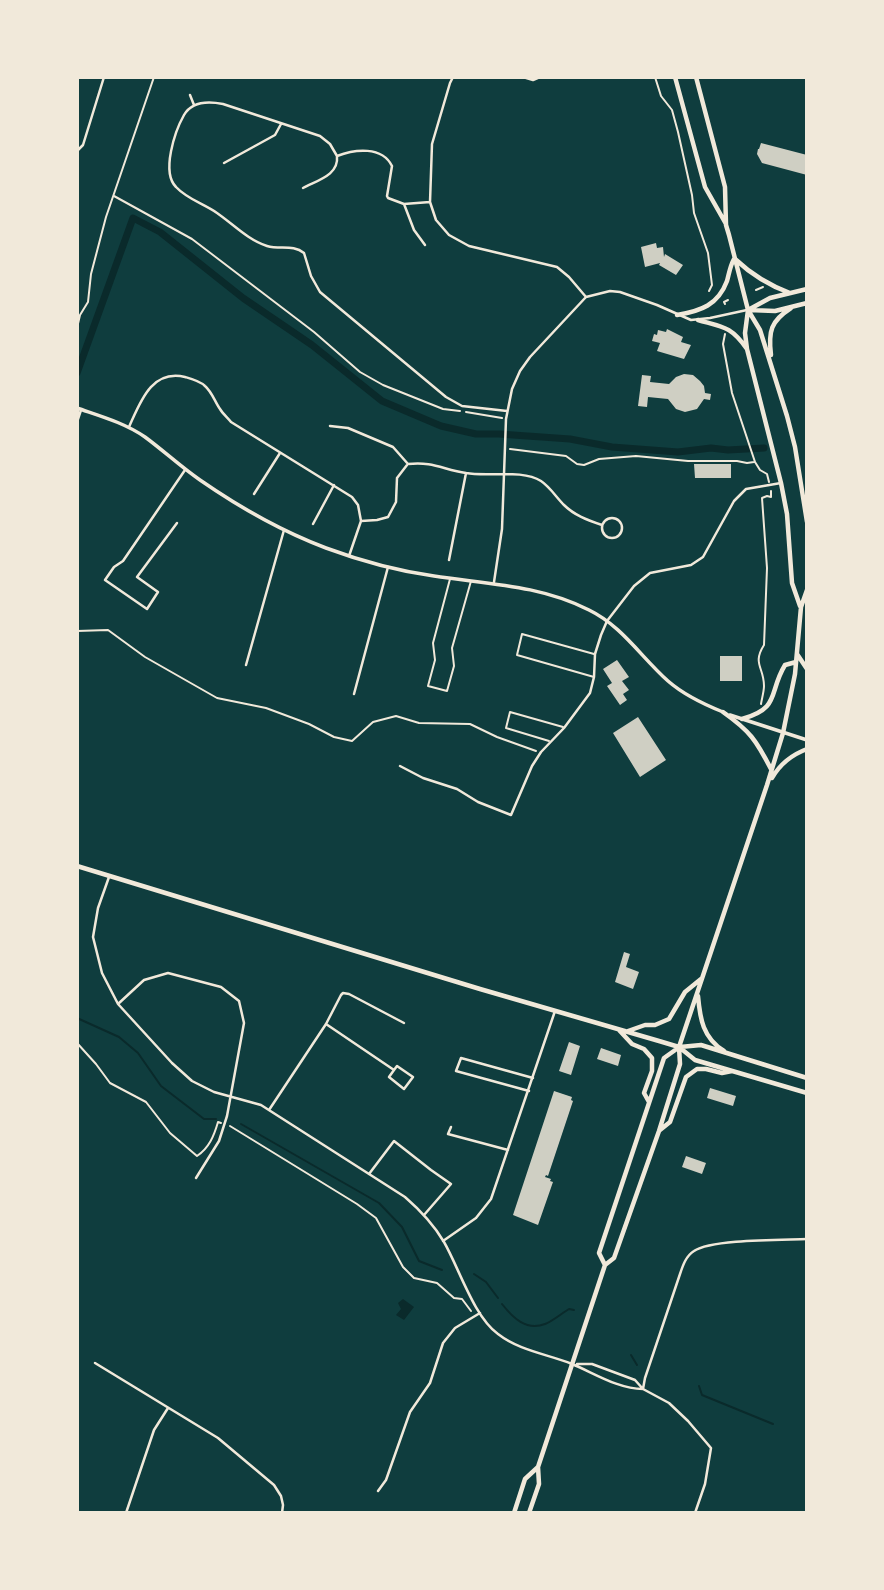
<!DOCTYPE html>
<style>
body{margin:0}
#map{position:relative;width:884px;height:1590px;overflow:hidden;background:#0f3d3e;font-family:"Nunito Sans",sans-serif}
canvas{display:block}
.frame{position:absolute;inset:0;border:79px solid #f1e9da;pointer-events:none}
</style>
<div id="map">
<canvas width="884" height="1590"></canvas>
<div class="frame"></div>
</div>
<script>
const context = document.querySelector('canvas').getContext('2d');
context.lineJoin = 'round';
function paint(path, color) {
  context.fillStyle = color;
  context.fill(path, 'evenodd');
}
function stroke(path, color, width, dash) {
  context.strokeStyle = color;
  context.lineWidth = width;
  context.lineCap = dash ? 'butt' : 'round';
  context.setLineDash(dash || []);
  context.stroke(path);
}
paint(new Path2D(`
 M403 1299 414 1307 404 1320 396 1315 401 1309 398 1303Z`), '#0a2a2b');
stroke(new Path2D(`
 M77 1018 119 1037 138 1053 161 1086 204 1119H216
 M241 1124 379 1203 402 1227 419 1261 442 1270
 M474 1274 486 1282 498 1298
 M502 1304C513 1318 526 1331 545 1324 553 1321 562 1313 569 1309L574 1310
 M631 1355 637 1365
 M699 1386 702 1395 773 1424`), '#0a2a2b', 2);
stroke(new Path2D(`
 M77 373 133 218 160 232 243 298 312 345 382 401 441 426 476 434H499L570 439 612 447 678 452 711 448 728 450 764 448`), '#0a2a2b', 7);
paint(new Path2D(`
 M761 143 807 155V175L762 163 757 154 758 149H759Z
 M656 243 657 248 663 247 664 257 665 254 683 265 676 275 659 265 660 263 645 267 641 247Z
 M667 329 683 337 681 342 691 345 684 359 657 351 660 343 652 341 654 334 657 335 658 330 666 332Z
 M684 374 693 375 700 381 704 386 705 393 711 394 710 400 704 399 697 409 685 412 676 409 668 399 648 397 647 407 638 406 642 375 651 376 650 382 669 384 676 377Z
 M694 464H731V478H695Z
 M720 656H742V681H720Z
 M617 660 629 677 622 681 629 690 623 694 627 700 620 705 607 686 612 683 603 669Z
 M638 717 666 760 640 777 613 733Z
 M624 952 630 954 626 967 639 972 633 989 615 982Z
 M569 1042 580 1046 571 1075 559 1071Z
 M601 1048 621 1055 618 1066 597 1059Z
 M710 1088 736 1096 733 1106 707 1098Z
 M554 1091 572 1097 571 1100 573 1101 548 1176 546 1175 545 1177 551 1179 550 1181 553 1182 538 1225 513 1215Z
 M686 1156 706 1163 702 1174 682 1167Z`), '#cfcfc3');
stroke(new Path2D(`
 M655 77 661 96 672 110 678 132 692 195 694 213 708 253 712 285 709 291
 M114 196 192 239 314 332 360 372 383 385 443 409 460 411
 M756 290 763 287
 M725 304 724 302 728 300
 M77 328 80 315 88 302 91 274 106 217 154 77
 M725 334 723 344 732 393 755 462 760 470 767 474 769 482
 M466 412 502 418
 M510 449 566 456 577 464 584 465 599 459 636 456 688 461H737L747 463 754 462
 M77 631 108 630 145 657 217 698 266 708 309 724 334 737 352 741 373 722 396 716 419 723 470 724 497 737 536 751
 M761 704C762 698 764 691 764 686 764 667 752 664 764 645L767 568 762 498 767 496 771 497V491
 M77 1043 96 1064 110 1083 146 1102 170 1133 197 1156C209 1148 214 1136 218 1122L221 1123
 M230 1126 357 1204 376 1218 403 1267 414 1278 437 1283 454 1298 462 1299 471 1311`), '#f1e9da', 2);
stroke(new Path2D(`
 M450 579 433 643 435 660 428 686 447 691 454 666 452 648 471 581
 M594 677 517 655 522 634 594 654
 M549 741 506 728 510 712 563 727`), '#f1e9da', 2);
stroke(new Path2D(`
 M453 77 450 83 432 144 430 202 436 220 449 235 469 246 557 267 569 277 586 297
 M523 77 533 80 540 77
 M190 95 194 105
 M77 151 83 145 104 77
 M337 156 330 144 320 136 223 104C208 101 192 101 184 115 175 131 161 172 176 187 187 199 204 204 217 213 233 224 248 240 267 246 280 250 293 244 304 253L311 276 320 292 446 397 462 406 507 411
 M337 156C355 149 382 146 392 166L387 196 388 198 404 204 430 202
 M224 163 275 135 281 124
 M303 188C318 180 339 175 337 156
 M404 204 414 230 425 245
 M586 297 610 291 620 292 657 305 691 320 710 318 747 310
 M77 422 81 410
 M330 426 348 428 393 447 408 464C433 461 444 470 466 473 488 477 522 469 541 481 550 487 556 497 564 505 574 515 587 520 602 525
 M129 427C140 403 151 369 185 377 192 379 200 381 205 386 212 392 215 402 220 409 223 414 228 418 231 422L352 497 358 505 361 521
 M254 494 280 453
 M602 528a10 10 0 1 1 20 0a10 10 0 1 1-20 0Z
 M361 521 377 520 388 517 396 502 397 478 407 465
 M177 523 137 577 158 592 147 609 105 580 114 567 123 561 185 470
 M313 524 334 485
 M349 556 361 521
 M449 560 466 473
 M494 582 502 529 506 419 512 389 520 371 530 357 586 297
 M246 665 284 530
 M354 694 388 567
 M400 766 423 778 457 789 478 802 511 815 532 766 541 752 564 728 590 693 594 677 595 654 601 635 607 621 634 586 650 573 691 565 703 557 734 501 746 489 781 483
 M109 877 98 908 93 937 102 973 118 1004 172 1063 192 1081 214 1092 261 1105 405 1197C420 1210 434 1225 444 1242 459 1268 474 1317 498 1334 520 1351 547 1354 572 1364 594 1373 618 1389 643 1389
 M118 1004 144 980 168 973 221 987 239 1001 244 1023 227 1116 219 1141 196 1178
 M326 1024 394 1070 397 1066 413 1077 404 1089 389 1077 394 1070
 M529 1091 456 1071 461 1058 533 1078
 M269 1110 326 1024 341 995 343 993 349 994 404 1023
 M451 1127 448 1134 508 1150
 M369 1174 394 1141 431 1170 451 1184 424 1215
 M443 1241 476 1218 491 1199 555 1011
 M95 1363 218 1438 274 1485 281 1496 283 1505 282 1513
 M577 1364H592L635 1380 643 1389 669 1403 688 1421 711 1448 705 1484 695 1513
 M643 1389 645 1378 680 1274C683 1265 686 1256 694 1251 711 1239 783 1240 807 1239
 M378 1491 386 1480 410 1412 430 1383 443 1343 455 1328 480 1313
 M126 1513 154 1430 168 1408`), '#f1e9da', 2.5);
stroke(new Path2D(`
 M77 408C100 416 125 423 145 437 164 451 181 467 200 480 239 507 281 531 326 548 361 561 398 571 434 576 487 584 540 585 589 610 622 626 641 657 668 681 684 695 703 704 723 712
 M730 715 807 740`), '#f1e9da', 3.5);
stroke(new Path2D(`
 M675 77 705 187 726 224
 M696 77 725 187 726 225 729 235 748 310 760 330 787 416 795 447 807 522
 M735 259C752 275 768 285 790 293
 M748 310 745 333 747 349 781 483 787 514 792 583 800 606
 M748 310 770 298 807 289
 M749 310 775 311 807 303
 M677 315C701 311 718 305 727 281 729 274 730 266 734 259
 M698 320C723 327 731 326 747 349
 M771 355C768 331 771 321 791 308
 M797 654 807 669
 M723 712C750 731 756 740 771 769
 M742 719C781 708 768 693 785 665L796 662
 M772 778C780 764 791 755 807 749
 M77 866 480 989 659 1041 679 1047 695 1060 807 1093
 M698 996C700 1019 703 1038 724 1051
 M619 1030 632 1044 644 1049 652 1058V1071L644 1093 649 1102
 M628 1031 645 1025H655L669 1019 685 992 701 979
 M680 1047 701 1045 807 1078
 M660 1130 670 1122 686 1077 697 1069H706L722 1073 732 1071
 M605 1265 599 1253 664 1058 678 1048
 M514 1513 525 1479 538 1467
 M529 1513 539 1484 538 1467 605 1265 614 1258 659 1131 680 1064 679 1047 767 785 783 733 795 674 801 607 807 590`), '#f1e9da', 4.5);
</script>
